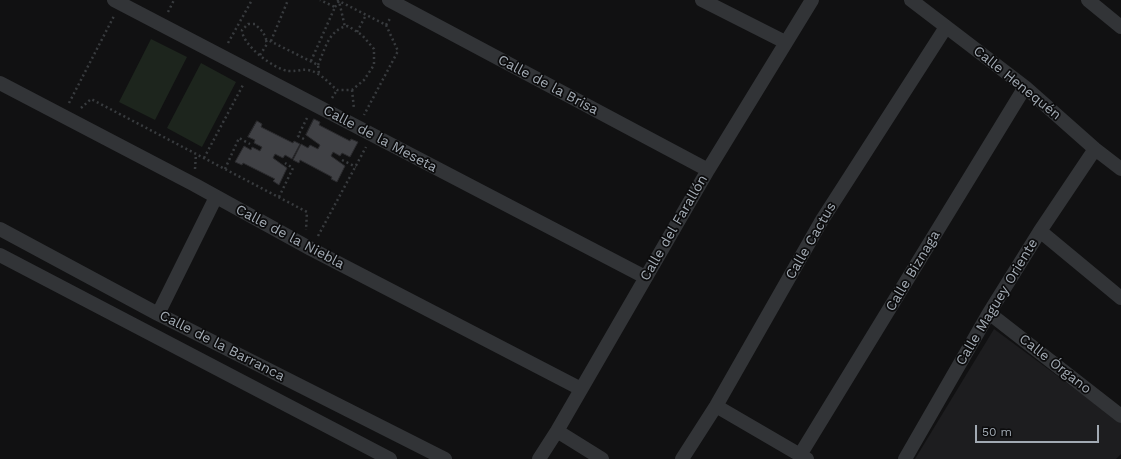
<!DOCTYPE html>
<meta charset="utf-8">
<style>
body{margin:0}
#map{position:relative;width:1121px;height:459px;overflow:hidden;background:#111112;font-family:"Work Sans",sans-serif}
canvas{display:block}
.scale{position:absolute;left:975px;top:425px;width:124px;height:18px;box-sizing:border-box;border:2px solid #a2aab3;border-top:0;padding-left:5px;font-size:12px;line-height:14px;white-space:nowrap;color:#a2aab3;-webkit-text-stroke:3px #0c0c0d;paint-order:stroke}
</style>
<div id="map">
<canvas width="1121" height="459"></canvas>
<div class="scale">50 m</div>
</div>
<script>
const context = document.querySelector('canvas').getContext('2d');
context.lineJoin = 'round';
function paint(path, color) {
  context.fillStyle = color;
  context.fill(path, 'evenodd');
}
function stroke(path, color, width, dash) {
  context.strokeStyle = color;
  context.lineWidth = width;
  context.lineCap = dash ? 'butt' : 'round';
  context.setLineDash(dash || []);
  context.stroke(path);
}
function label(font, color, halo, rows, align = 'center') {
  context.font = font + ' "Work Sans",sans-serif';
  context.lineWidth = 3.5;
  context.setLineDash([]);
  context.textBaseline = 'middle';
  context.strokeStyle = halo;
  context.fillStyle = color;
  for (const [text, x, y, turn = 0] of rows) {
    context.save();
    context.translate(x, y);
    context.rotate((+turn || 0) * Math.PI / 180);
    context.textAlign = isNaN(turn) ? turn : align;
    if (halo) context.strokeText(text, 0, 0);
    context.fillText(text, 0, 0);
    context.restore();
  }
}
paint(new Path2D(`
 M994 329 1121 423V454L1116 459H915Z`), '#1d1d1f');
paint(new Path2D(`
 M151 39 187 57 155 120 119 102Z
 M201 63 236 82 202 147 167 128Z`), '#1d251d');
const building = new Path2D(`
 M314 119 320 122 319 125 350 141 351 139 358 142 350 157 342 153 340 156 333 152 331 156 345 166 337 182 331 179 332 177 300 160 299 163 293 160 301 144 308 148 310 145 318 149 320 145 306 135Z
 M257 121 262 124 261 127 293 143 294 141 300 144 292 159 285 155 283 158 275 154 273 158 287 168 279 185 273 181 275 179 243 163 242 165 235 162 244 146 251 150 252 147 260 151 262 147 254 143 255 140 248 137Z`);
paint(building, '#404145');
stroke(building, '#2b2b2e', 1);
stroke(new Path2D(`
 M337 0 386 25 398 51 364 115
 M335 7 339 1 345 27
 M168 12 174 0
 M386 25 391 17
 M357 32 366 15
 M271 41 288 0
 M228 43 252 0
 M260 55 267 44 266 40
 M311 61 335 7 320 0
 M318 65C325 49 329 29 348 26L362 35 374 49V65L364 80 352 90H337C331 85 325 78 318 74 305 66 300 72 288 71 274 69 242 45 242 30L248 24H255L263 32 266 39 318 65 319 74
 M352 90 354 109
 M332 98 337 90
 M69 103 114 16
 M81 108 91 99 307 212 306 230
 M304 139 298 136 307 118
 M204 158 243 85
 M342 160 356 167
 M195 169 196 154
 M225 169 239 138 250 144
 M279 197 293 168 285 163
 M318 236 366 147`), '#383b3e', 2.5, [2, 3]);
stroke(new Path2D(`
 M114 0 645 277
 M389 0 708 170
 M702 0 785 42
 M911 0 1025 87 1095 149 1121 169
 M1088 0 1121 27
 M0 83 195 185 311 249 581 389
 M0 229 158 314 445 459
 M1040 231 1121 298
 M0 255 390 459
 M989 313 1121 416
 M158 314 216 197
 M716 406 807 459
 M557 431 602 459
 M800 455 1025 87
 M539 459 557 431 708 170 812 0
 M682 459 716 406 822 220 946 27
 M905 459 989 313 1040 231 1095 149`), '#323437', 14);
label('14px', '#a2aab3', '#0c0c0d', [
 ["Calle Henequén",1017,83,39],
 ["Calle de la Brisa",548,85,28],
 ["Calle de la Meseta",380,139,28],
 ["Calle del Farallón",674,228,-60],
 ["Calle de la Niebla",290,237,28],
 ["Calle Cactus",811,241,-60],
 ["Calle Biznaga",913,271,-59],
 ["Calle Maguey Oriente",997,302,-59],
 ["Calle de la Barranca",222,346,27],
 ["Calle Órgano",1055,364,38]
]);
</script>
